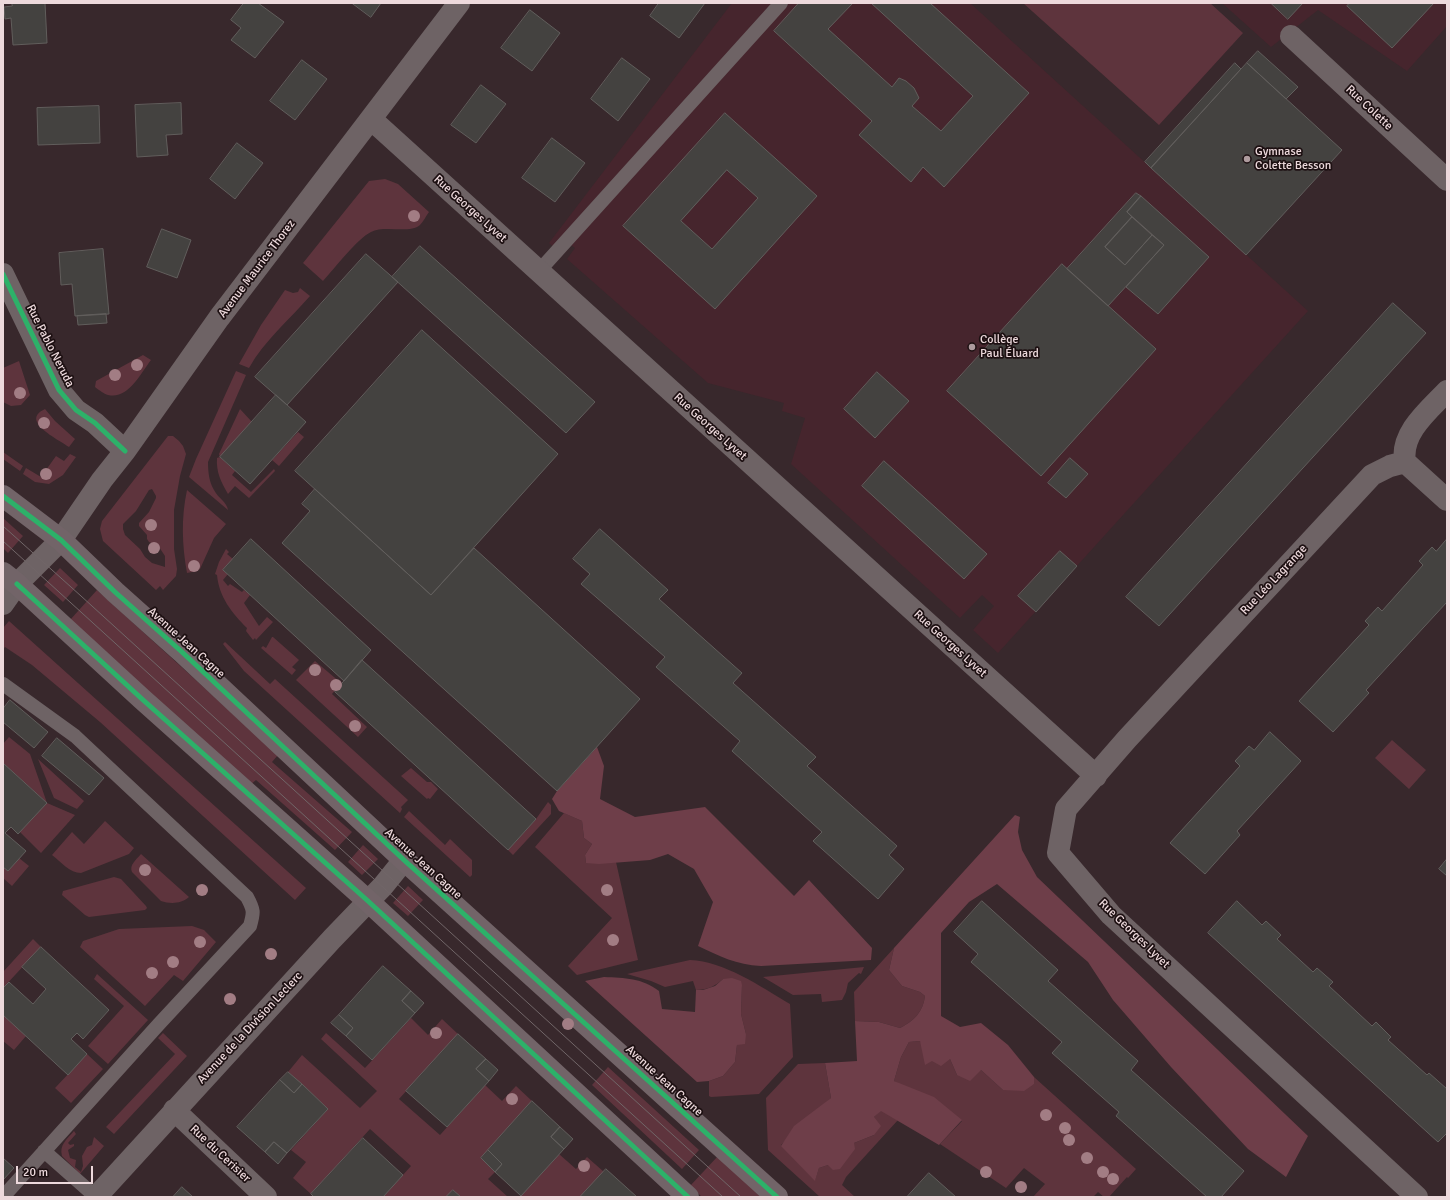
<!DOCTYPE html>
<meta charset="utf-8">
<style>
body{margin:0}
#map{position:relative;width:1450px;height:1200px;overflow:hidden;background:#38282c;font-family:Signika,sans-serif}
canvas{display:block}
.frame{position:absolute;inset:0;border:4px solid #edd9dc;pointer-events:none}
.scale{position:absolute;left:16px;top:1166px;width:77px;height:18px;box-sizing:border-box;border:2px solid #edd9dc;border-top:0;padding-left:5px;font-size:12px;line-height:14px;white-space:nowrap;color:#edd9dc;-webkit-text-stroke:3px #1d1012;paint-order:stroke}
</style>
<div id="map">
<canvas width="1450" height="1200"></canvas>
<div class="frame"></div>
<div class="scale">20 m</div>
</div>
<script>
const context = document.querySelector('canvas').getContext('2d');
context.lineJoin = 'round';
function paint(path, color) {
  context.fillStyle = color;
  context.fill(path, 'evenodd');
}
function stroke(path, color, width, dash) {
  context.strokeStyle = color;
  context.lineWidth = width;
  context.lineCap = dash ? 'butt' : 'round';
  context.setLineDash(dash || []);
  context.stroke(path);
}
function label(font, color, halo, rows, align = 'center') {
  context.font = font + ' Signika,sans-serif';
  context.lineWidth = 3.5;
  context.setLineDash([]);
  context.textBaseline = 'middle';
  context.strokeStyle = halo;
  context.fillStyle = color;
  for (const [text, x, y, turn = 0] of rows) {
    context.save();
    context.translate(x, y);
    context.rotate((+turn || 0) * Math.PI / 180);
    context.textAlign = isNaN(turn) ? turn : align;
    if (halo) context.strokeText(text, 0, 0);
    context.fillText(text, 0, 0);
    context.restore();
  }
}
paint(new Path2D(`
 M732 3H970L1308 311 998 653 973 630 994 606 982 595 960 618 791 464 805 418 782 411 784 403 708 383 567 259 575 248 563 239 555 248 549 243Z
 M1222 3H1447V26L1407 71 1318 10 1271 47Z`), '#46252d');
paint(new Path2D(`
 M1023 3H1210L1243 33 1159 125Z
 M385 179 398 184 429 212C426 216 423 222 420 225 410 234 384 225 371 232 358 238 334 269 323 281L303 263 369 181Z
 M300 288 310 296C290 319 264 341 249 368L239 364 261 325 285 290 293 293 298 292Z
 M143 355 151 360C141 373 128 400 108 395 104 394 99 390 95 387L96 381Z
 M19 361 30 395 21 405 11 406 3 402V368Z
 M236 371 246 375 208 462C208 471 209 482 214 490 218 498 227 502 228 510L189 477 196 459Z
 M45 409 55 421 75 439 69 447C58 439 19 421 45 409Z
 M240 409 252 422 221 458 235 471 232 475 251 492 274 469 275 471 249 498 235 486 228 494C221 482 216 472 217 458L220 457 219 454Z
 M298 432 304 437 279 466 272 460Z
 M168 436H173L179 441 183 446 186 454 180 476 174 510V549L177 569 176 576 163 590 160 586 156 590 103 541 100 529 102 521ZM152 489 156 496V498L149 512 139 523V526L147 535V539L149 542 159 547 165 556V567L152 563 145 557 140 549 125 535 123 529V524L136 511 149 490Z
 M3 452 23 466 20 471 3 459Z
 M70 454 76 457 63 475 49 484 35 482 23 474 26 468 41 477 56 456 64 461Z
 M187 490 226 524 214 538 200 569 197 571 187 573C182 545 181 518 187 490Z
 M3 518 23 536 8 553 3 548Z
 M226 549 229 552 227 554 233 559 223 570 228 574 223 580 228 586 230 584 242 592 244 590 250 595 244 603 259 626 267 617 273 622 256 640 255 638 253 640 246 631 247 628C232 613 219 597 217 575L215 574 219 562Z
 M60 568 78 585 63 602 44 585Z
 M97 590 278 755 272 762 352 832 335 850 256 780 250 785 70 620Z
 M9 621 306 888 295 900 100 722 32 665 5 647 3 649V628Z
 M272 637H273L299 660 292 667 296 670 292 675 261 648 263 646 266 648Z
 M225 642 270 684 275 679 408 800 401 807 402 809 400 813 244 671 223 644Z
 M315 661 341 683 332 694 367 727 358 737 296 680Z
 M9 737 30 754 47 803 75 815 41 853 20 832 46 802 3 763V744Z
 M1392 740 1426 770 1409 789 1375 758Z
 M38 759 84 801 77 809 54 798Z
 M411 768 427 782H431L438 789 430 799 428 798 427 799 401 776Z
 M548 802 551 805V814L513 855 508 850 536 819Z
 M409 811 445 845 450 839 472 860V875L470 877 404 817Z
 M564 813 582 821 584 838 592 844 585 855 586 863 616 862 638 960 577 975 568 966 612 918 535 847Z
 M105 821 134 848 129 854 81 873C70 873 61 862 52 855L72 832 84 844Z
 M363 845 378 859 362 875 348 862Z
 M141 854 189 897C181 904 170 904 161 901L132 872C129 865 136 860 141 854Z
 M19 858 29 866 12 886 3 878V867L8 871Z
 M114 877 121 879 146 906 147 908 145 910 89 917 85 915 62 895 63 891Z
 M408 886 423 900 408 916 393 903Z
 M192 926 204 930 216 942 183 981 174 975 145 1006 80 947 83 941 119 929Z
 M33 939 41 947 3 988V972Z
 M894 948 889 970 902 986 920 992 925 996C923 1012 914 1021 900 1028L879 1022 855 1021 854 992Z
 M690 960C724 961 761 987 790 1004L793 1057 759 1094 711 1097 709 1096V1081L723 1076 735 1062 737 1045 746 1034 741 1014 742 985 723 979C715 986 708 990 696 990L693 981 665 987 651 981 627 974Z
 M864 967 861 974 859 973 848 983 846 992 842 1000 822 1002 821 994 793 995 763 977Z
 M97 974 148 1020 108 1064 88 1046 124 1006 94 979Z
 M3 1015 26 1036 14 1050 3 1041Z
 M411 1018 428 1035 442 1019 458 1034 399 1099 440 1135 485 1085 502 1101 516 1086 532 1101 481 1158 495 1172 488 1179 508 1197H461L453 1190 446 1197H383L411 1166 370 1129 311 1194 293 1178 306 1162 291 1150 328 1109 288 1072 302 1055 360 1108 377 1091 321 1039 326 1033 365 1068Z
 M163 1033 187 1056 114 1134 106 1127 175 1054 158 1038Z
 M920 1041 932 1060 950 1059 957 1075 981 1070 1003 1090 1034 1084V1077L1136 1169 1128 1178 1127 1177 1109 1197H1104L1098 1192 1093 1197H1033L1045 1184 1024 1168 1006 1188 940 1144 962 1121 894 1081 901 1057 909 1042Z
 M87 1054 103 1069 71 1103 55 1088Z
 M825 1063 831 1098 781 1145 815 1180 819 1168 828 1165 854 1143 874 1135V1117L881 1110 898 1120 846 1177 842 1185 855 1197H820L768 1150 766 1098 798 1064Z
 M608 1067 699 1150 682 1169 592 1085Z
 M74 1131 76 1134 68 1143 70 1145 74 1144V1146L68 1150 70 1158 76 1160 75 1167 81 1172 83 1166 82 1156 87 1147 92 1145 94 1137 104 1146 80 1174 62 1156C59 1145 67 1139 74 1131Z
 M559 1154 576 1169 587 1157 604 1172 580 1197H519Z
 M718 1156 763 1197H702L690 1186Z`), '#5e343d');
paint(new Path2D(`
 M597 747 604 766 600 799 635 817 705 807 794 896 809 880 872 948 871 960 761 966C736 965 720 956 698 946L713 902 694 869 668 854 650 860 599 864 586 863 585 855 592 844 584 838 582 821 559 811 552 799 557 791Z
 M1015 815 1020 817 1018 832 1022 850 1037 877 1308 1136 1286 1177 1248 1149 1171 1067 1113 1000 1088 962 997 884 969 902 941 933V1016L960 1027 981 1023 1008 1045 1034 1077V1084L1024 1091 1003 1090 981 1070 970 1081 957 1075 950 1059 941 1066 932 1061 925 1065 920 1041 909 1042 901 1057 894 1081 934 1097 962 1120 939 1145 881 1111 874 1117 881 1126 874 1135 854 1143 855 1149 840 1169 833 1170 828 1165 819 1168 815 1181 781 1146 794 1126 831 1098 825 1063 857 1061 855 1021 879 1022 900 1028C914 1021 923 1012 925 996L920 992 902 986 889 970 894 948Z
 M604 977C625 978 642 978 659 991L662 1009 695 1012 696 990H703L715 986 723 979 732 978 741 981 742 985 741 1014 746 1034 745 1044 737 1045 735 1062 723 1076 709 1081 697 1082 585 981Z`), '#6e3e49');
const building = new Path2D(`
 M12 3H45L47 43 13 45 11 18 5 19 4 7 12 6Z
 M244 3H258L284 22 255 58 231 40 241 28 231 20Z
 M352 3H381L371 17Z
 M659 3H705L679 38 650 16Z
 M799 3H853L828 29 892 87 899 78 906 81 914 88 919 98 912 106 941 131 973 96 871 3H930L1029 93 944 187 923 167 911 182 859 135 872 121 774 31Z
 M1271 3H1303L1288 19Z
 M1350 3H1434L1392 48 1347 6Z
 M530 10 560 33 532 71 501 48Z
 M1258 51 1298 87 1286 99 1247 63Z
 M622 58 650 79 618 121 591 99Z
 M302 60 327 79 295 120 270 101Z
 M1235 63 1241 69 1151 168 1145 162Z
 M1247 63 1342 150 1246 255 1151 168Z
 M481 85 506 104 476 143 451 125Z
 M181 103 182 134 166 135 168 155 137 157 135 105Z
 M99 106 100 143 38 145 37 108Z
 M725 113 817 196 715 309 623 226ZM727 170 758 198 712 249 681 221Z
 M552 138 585 163 555 202 522 178Z
 M237 143 263 163 235 199 210 179Z
 M1136 193 1141 196 1127 212 1132 217 1105 247 1125 265 1152 235 1164 245 1108 306 1067 269Z
 M1141 196 1209 257 1158 314 1126 287 1164 245 1127 212Z
 M1132 217 1152 235 1125 265 1105 247Z
 M162 229 191 240 177 278 147 267Z
 M420 246 595 402 566 433 392 277Z
 M103 249 109 314 75 316 72 284 61 285 59 253Z
 M366 254 398 282 287 405 255 377Z
 M1062 264 1156 349 1041 476 947 391Z
 M1393 303 1426 333 1159 626 1126 597Z
 M106 314 107 323 78 325 77 316Z
 M422 330 558 454 431 595 295 471Z
 M877 372 909 401 875 438 844 409Z
 M276 395 306 422 250 484 220 457Z
 M1070 458 1088 474 1066 498 1048 483Z
 M884 461 987 554 964 579 862 486Z
 M315 489 431 595 474 548 640 699 557 791 282 543 310 511 302 504Z
 M600 529 668 590 659 599 742 673 733 683 816 757 807 766 897 846 889 855 904 869 878 899 813 841 822 832 732 751 740 741 656 667 665 657 581 584 590 574 573 559Z
 M251 539 371 650 344 681 223 570Z
 M1447 539V602L1366 690 1369 693 1333 732 1299 701 1369 625 1365 621 1378 607 1382 611 1423 565 1419 561 1432 547 1436 551Z
 M1060 551 1077 566 1036 612 1018 596Z
 M362 660 536 819 508 850 335 692Z
 M10 700 48 732 34 748 3 722V709Z
 M1270 732 1301 761 1237 831 1240 835 1205 874 1170 843 1240 766 1235 761 1249 746 1254 750Z
 M57 738 104 778 89 795 42 756Z
 M3 763 47 803 18 834 11 827 5 833 26 851 8 871 3 867Z
 M1447 859V876L1439 869Z
 M982 901 1058 970 1048 981 1138 1061 1131 1070 1244 1171 1221 1197H1207L1116 1116 1119 1112 1052 1053 1062 1042 971 962 978 954 954 932Z
 M1237 901 1262 925 1266 921 1281 935 1277 939 1313 972 1317 968 1333 982 1329 986 1372 1026 1376 1022 1391 1037 1388 1040 1427 1075 1429 1073 1447 1089V1133L1438 1142 1208 933Z
 M41 947 109 1010 83 1039 77 1033 71 1039 87 1054 68 1075 3 1015V988L9 982 33 1004 46 989 22 967Z
 M383 966 411 991 402 1001 415 1013 372 1060 346 1036 353 1028 339 1015Z
 M411 991 424 1003 415 1013 402 1001Z
 M339 1015 353 1028 346 1036 331 1023Z
 M458 1034 486 1059 476 1069 489 1081 447 1127 406 1091Z
 M486 1059 498 1070 489 1081 476 1069Z
 M288 1072 302 1084 294 1093 280 1080Z
 M280 1080 294 1093 302 1084 328 1109 287 1153 274 1142 265 1152 237 1127Z
 M532 1101 560 1127 551 1137 564 1149 521 1196 495 1172 502 1164 488 1150Z
 M560 1127 573 1139 564 1149 551 1137Z
 M363 1138 403 1175 383 1197H314L311 1194Z
 M274 1142 287 1153 278 1164 265 1152Z
 M488 1150 502 1164 495 1172 481 1158Z
 M3 1158 14 1168 3 1180Z
 M606 1169 637 1197H580Z
 M929 1173 956 1197H907Z
 M182 1187 193 1197H173Z
 M453 1190 461 1197H446Z`);
paint(building, '#444240');
stroke(building, '#615e5c', 1);
stroke(new Path2D(`
 M539 271 781 3
 M3 684 75 736 247 897C254 910 254 912 250 926L159 1024 3 1197
 M44 1151 96 1197`), '#6e6365', 14);
stroke(new Path2D(`
 M1291 36 1447 180
 M371 119 1096 776
 M3 274 59 390 76 410 95 423 125 451
 M1405 462 1447 500
 M3 604 17 584 61 540 102 480 125 451 219 318 459 3
 M174 1110 266 1197
 M96 1197 332 939 383 886 404 860
 M1417 1197 1111 915 1058 853 1066 809 1127 739 1372 475 1390 466 1405 462C1400 433 1429 410 1447 391`), '#6e6365', 22);
stroke(new Path2D(`
 M3 496 61 540 115 592 182 652 404 860 777 1197
 M3 573 17 584 142 699 368 901 688 1197`), '#726468', 22);
stroke(new Path2D(`
 M3 526 81 596 741 1197
 M3 541 723 1197`), '#716668', 1);
stroke(new Path2D(`
 M3 274 59 390 76 410 95 423 125 451
 M3 496 61 540 115 592 182 652 404 860 777 1197
 M17 584 142 699 368 901 688 1197`), '#2db169', 5);
context.fillStyle = '#a27d84';
for (const [x, y] of [
 [414,216],
 [137,365],
 [115,375],
 [20,393],
 [44,423],
 [46,474],
 [151,525],
 [154,548],
 [194,566],
 [315,670],
 [336,685],
 [355,726],
 [145,870],
 [202,890],
 [607,890],
 [613,940],
 [200,942],
 [271,954],
 [173,962],
 [152,973],
 [230,999],
 [568,1024],
 [436,1033],
 [512,1099],
 [1046,1115],
 [1065,1128],
 [1069,1140],
 [1087,1158],
 [584,1166],
 [986,1172],
 [1103,1172],
 [1113,1179],
 [1021,1187]
]) {
  context.beginPath();
  context.arc(x, y, 6, 0, 2 * Math.PI);
  context.fill();
}
for (const [x, y, r, color] of [
 [1247,159,4,"#ae9b9e"],
 [972,347,4,"#ae9b9e"]
]) {
  const dot = new Path2D();
  dot.arc(x, y, r, 0, 2 * Math.PI);
  context.fillStyle = color;
  context.fill(dot);
  stroke(dot, '#1d1012', 1.5);
}
label('12px', '#edd9dc', '#1d1012', [
 ["Rue Colette",1369,108,43],
 ["Rue Georges Lyvet",470,209,42],
 ["Avenue Maurice Thorez",257,269,-53],
 ["Rue Pablo Neruda",50,346,63],
 ["Rue Georges Lyvet",710,427,42],
 ["Rue Léo Lagrange",1274,580,-47],
 ["Avenue Jean Cagne",186,643,42],
 ["Rue Georges Lyvet",950,644,42],
 ["Avenue Jean Cagne",423,864,42],
 ["Rue Georges Lyvet",1134,934,44],
 ["Avenue de la Division Leclerc",250,1028,-47],
 ["Avenue Jean Cagne",664,1081,42],
 ["Rue du Cerisier",220,1154,43]
]);
label('12px', '#edd9dc', '#1d1012', [
 ["Gymnase",1255,152],
 ["Colette Besson",1255,166],
 ["Collège",980,340],
 ["Paul Éluard",980,354]
], 'left');
</script>
